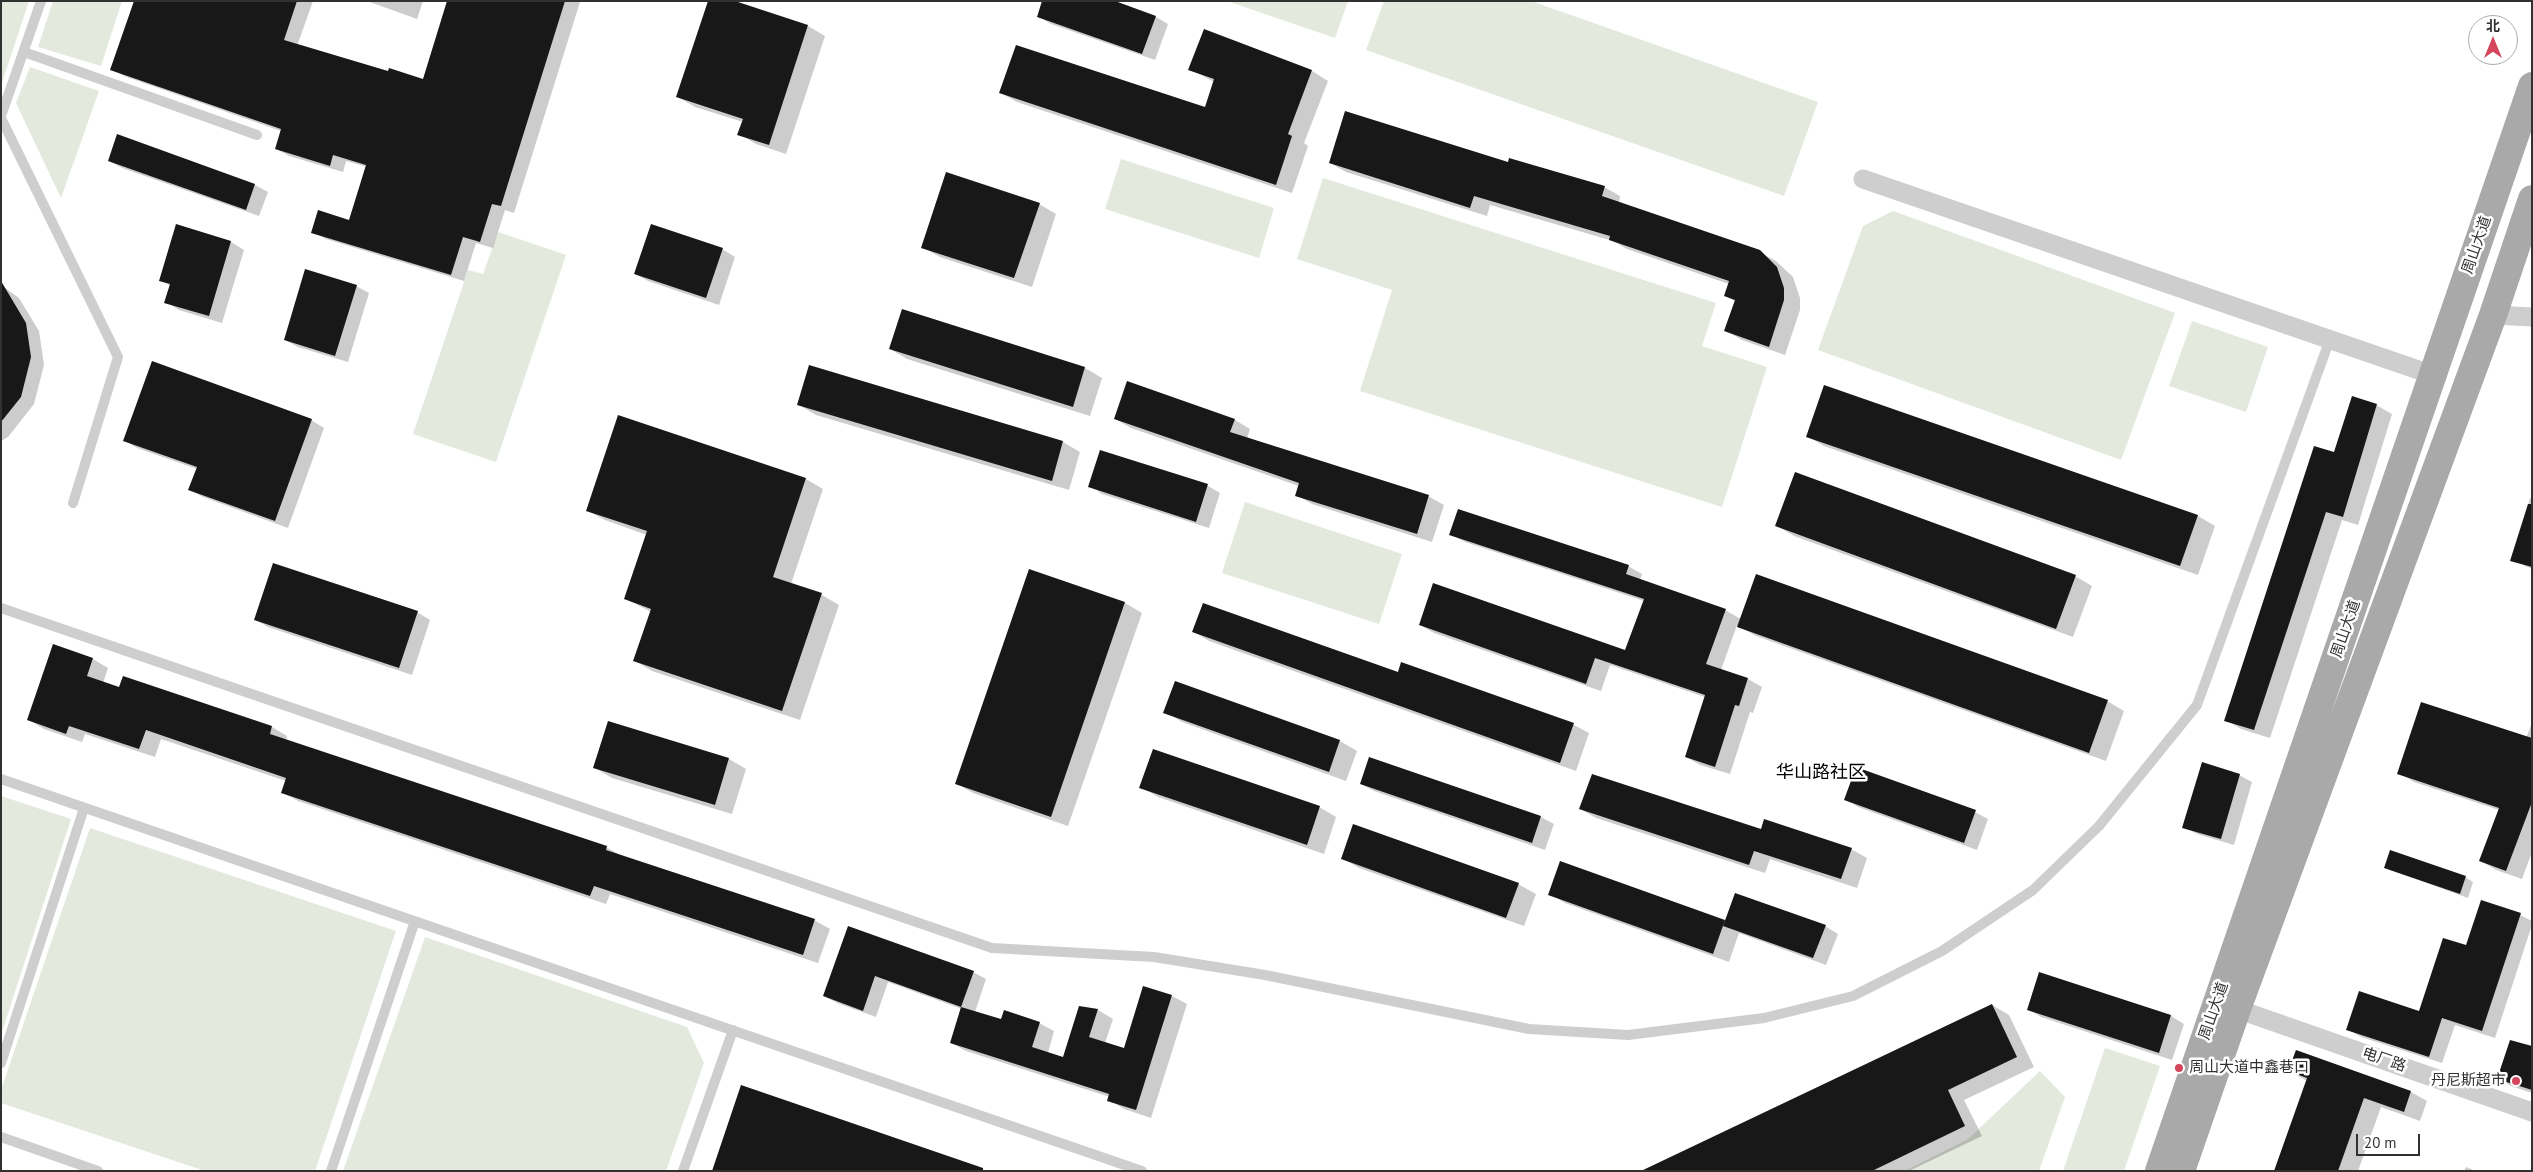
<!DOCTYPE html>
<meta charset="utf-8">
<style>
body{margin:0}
#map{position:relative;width:2533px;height:1172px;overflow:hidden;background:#fff;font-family:"PT Sans","Noto Sans SC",sans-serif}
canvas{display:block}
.frame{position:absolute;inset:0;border:2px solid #313131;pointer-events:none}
.north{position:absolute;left:2468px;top:15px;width:50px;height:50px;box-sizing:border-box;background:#fff;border:1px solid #adadad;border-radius:50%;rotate:0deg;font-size:14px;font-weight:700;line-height:20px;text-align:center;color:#313131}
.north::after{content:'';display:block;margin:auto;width:18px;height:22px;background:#d5455b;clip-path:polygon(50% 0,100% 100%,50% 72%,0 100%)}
.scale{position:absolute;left:2356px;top:1134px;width:64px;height:22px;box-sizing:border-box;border:2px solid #313131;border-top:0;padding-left:6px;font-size:15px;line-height:18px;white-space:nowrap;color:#313131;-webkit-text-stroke:4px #fff;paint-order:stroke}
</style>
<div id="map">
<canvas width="2533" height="1172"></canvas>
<div class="frame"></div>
<div class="north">北</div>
<div class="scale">20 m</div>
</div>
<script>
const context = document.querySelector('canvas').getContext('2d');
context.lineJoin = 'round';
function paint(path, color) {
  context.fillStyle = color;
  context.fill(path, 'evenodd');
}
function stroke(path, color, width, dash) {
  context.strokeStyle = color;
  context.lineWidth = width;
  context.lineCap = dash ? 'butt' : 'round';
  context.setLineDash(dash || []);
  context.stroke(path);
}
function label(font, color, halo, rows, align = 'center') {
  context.font = font + ' "PT Sans","Noto Sans SC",sans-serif';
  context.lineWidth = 5;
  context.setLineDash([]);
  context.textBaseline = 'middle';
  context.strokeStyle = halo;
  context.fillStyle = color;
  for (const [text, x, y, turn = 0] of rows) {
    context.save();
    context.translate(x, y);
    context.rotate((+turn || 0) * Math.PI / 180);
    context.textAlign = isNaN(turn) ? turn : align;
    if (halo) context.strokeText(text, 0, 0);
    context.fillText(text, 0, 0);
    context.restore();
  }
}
paint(new Path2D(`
 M1 1H29L1 86Z
 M53 1H122L101 66 38 47Z
 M1227 1H1348L1335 38Z
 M1384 1H1531L1818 102 1784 196 1366 50Z
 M30 67 99 91 61 198 16 103Z
 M1121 159 1274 208 1259 258 1105 209Z
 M1323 178 1716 303 1702 346 1767 367 1722 507 1360 391 1392 290 1297 259Z
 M1893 211 2175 313 2121 460 1818 350 1863 226Z
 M498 232 566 255 496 462 413 434 468 270 483 274Z
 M2192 321 2268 347 2246 412 2169 386Z
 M1245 502 1402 554 1379 624 1222 573Z
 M1 796 71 819 1 1035Z
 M90 828 396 931 315 1171H205L1 1103V1090Z
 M425 937 687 1027 704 1063 666 1171H343Z
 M2105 1048 2160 1066 2124 1171H2063Z
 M2040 1071 2065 1097 2039 1171H1905L1968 1139Z`), '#e4e9dd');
paint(new Path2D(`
 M135 1H313L297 46 388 73 423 80 448 1 580 2 514 213 505 210 493 248 476 243 464 281 326 239 313 232 350 222 367 167 346 161 343 172 289 156 276 149 281 131 124 76 111 69Z
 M367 1H423L417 19Z
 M1038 16 1156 17 1168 24 1155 60 1051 24Z
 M808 26 825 36 786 154 756 144 739 134 743 122 695 107 678 97Z
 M1205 31 1312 71 1328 81 1304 143 1308 146 1292 193 1017 102 1001 93 1205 108 1214 82 1190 69Z
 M109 161 255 185 268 192 259 216 122 168Z
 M1330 163 1509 164 1604 187 1620 196 1619 203 1759 252 1776 261 1793 277 1800 298V310L1785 355 1742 340 1726 331 1736 302 1725 295 1729 284 1627 249 1613 241 1490 205 1487 216 1346 172Z
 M1039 204 1056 214 1032 287 940 257 922 247Z
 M176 226 231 242 244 250 222 323 179 310 166 302 171 286 160 280Z
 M722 249 735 257 719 305 648 281 635 274Z
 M1 285 19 298 39 331 44 365 34 404 8 437 1 441Z
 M356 286 369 293 348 362 298 347 285 340Z
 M902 311 1085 368 1102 378 1090 416 907 359 890 349Z
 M810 367 1063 442 1080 452 1069 490 816 415 799 405Z
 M1824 387 2198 516 2215 526 2198 575 1824 446 1807 436Z
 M2376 405 2392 414 2358 525 2342 520 2270 738 2241 729 2226 720 2335 454Z
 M619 417 806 479 823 489 791 584 822 595 839 605 800 720 652 671 635 661 651 612 626 599 647 535 605 520 588 511Z
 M1115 419 1235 420 1250 429 1247 439 1428 496 1444 505 1432 542 1312 504 1296 495 1299 486 1131 428Z
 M311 420 324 428 288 528 203 497 190 490 197 469 137 448 124 440Z
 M1101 452 1208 486 1220 493 1209 528 1102 494 1090 486Z
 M2530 498 2532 499V569L2512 560Z
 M1777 526 2075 576 2092 586 2073 637 1794 536Z
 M1450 534 1628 566 1642 574 1640 580 1725 610 1741 619 2107 701 2124 711 2106 761 1756 636 1737 625 1721 670 1748 679 1762 687 1753 713 1750 712 1730 774 1700 765 1686 757 1705 697 1610 665 1601 691 1434 633 1420 625 1625 651 1644 601 1465 542Z
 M1030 570 1125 603 1142 613 1068 826 973 793 956 783Z
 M417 612 430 620 412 675 268 627 256 620Z
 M1194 632 1398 674 1402 664 1574 725 1589 733 1576 771 1209 641Z
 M93 659 108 668 103 683 120 689 124 678 272 727 287 736 286 741 606 847 622 856 814 920 830 929 818 963 610 894 606 904 298 801 282 792 286 781 161 739 155 757 85 734 82 742 44 729 29 720Z
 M1176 682 1340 741 1357 751 1346 781 1182 722 1165 712Z
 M609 723 729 759 746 769 732 814 612 778 595 768Z
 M2532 723V852L2522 879 2496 870 2481 861 2499 810 2414 782 2399 773 2526 738Z
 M1370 758 1541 817 1554 824 1545 850 1374 791 1361 784Z
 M2239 775 2252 782 2234 845 2197 834 2184 827Z
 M1141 787 1319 807 1336 817 1324 854 1158 797Z
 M1845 799 1975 812 1988 819 1977 850 1858 807Z
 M1580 809 1851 849 1867 858 1857 888 1770 859 1765 873 1596 818Z
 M1342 858 1518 884 1536 894 1524 926 1359 868Z
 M2385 868 2465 877 2473 882 2468 898Z
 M1550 894 1726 922 1825 926 1838 934 1826 965 1739 933 1729 962 1565 903Z
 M2520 915 2532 921V925L2495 1038 2455 1025 2442 1063 2361 1037 2348 1029 2420 1012 2466 947Z
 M849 928 973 972 986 979 975 1012 1002 1021 1039 1023 1054 1031 1048 1053 1064 1058 1080 1007 1098 1010 1113 1019 1105 1043 1125 1049 1172 996 1187 1004 1151 1118 1124 1109 1109 1100 1110 1097 966 1051 951 1043 962 1009 888 982 876 1017 837 1003 824 996Z
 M2040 973 2171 1016 2184 1024 2172 1060 2041 1017 2028 1009Z
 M1992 1005 2009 1015 2034 1067 1964 1100 1982 1136 1909 1171H1643Z
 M2532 1048V1093L2511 1086 2499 1079Z
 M2297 1051 2411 1092 2427 1101 2420 1121 2381 1107 2358 1171H2275L2307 1081 2290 1071Z
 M2466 1167 2476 1171H2464Z`), '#0003');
paint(new Path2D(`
 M134 1H297L284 40 388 71 389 68 423 79 447 1H565L501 206 492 204 480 242 463 237 451 275 311 233 318 210 349 220 366 165 333 155 330 166 275 149 281 129 110 70Z
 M708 1H735L808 25 769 145 737 135 743 119 676 97Z
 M1042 1H1115L1156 16 1142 54 1037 17Z
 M1204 29 1312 70 1288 134 1292 136 1276 185 999 93 1016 45 1205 107 1214 79 1188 70Z
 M1345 111 1508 162 1509 158 1605 186 1602 196 1760 250 1777 267 1784 288V300L1769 347 1724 331 1735 300 1724 296 1729 281 1609 240 1610 236 1474 196 1470 208 1329 163Z
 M117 134 255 184 246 210 108 161Z
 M946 172 1040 203 1014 278 921 248Z
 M176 224 231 241 209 316 164 303 170 284 159 281Z
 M651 224 723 248 706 298 634 274Z
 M305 269 357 285 335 356 284 340Z
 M1 281 26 323 31 357 21 397 1 422Z
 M902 309 1085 367 1073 407 889 349Z
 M152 361 312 419 275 521 188 490 197 467 123 441Z
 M809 365 1063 441 1052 481 797 405Z
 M1127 381 1235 419 1230 432 1429 495 1417 534 1295 496 1299 483 1114 419Z
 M1824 385 2198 515 2180 566 1806 437Z
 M2352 396 2377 404 2343 517 2326 512 2254 730 2224 721 2314 446 2334 452Z
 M618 415 806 478 773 577 822 593 782 711 633 661 651 609 624 599 647 531 586 511Z
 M1100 450 1208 484 1196 522 1088 487Z
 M1795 472 2076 575 2056 629 1775 526Z
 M2528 504H2532V567L2510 561Z
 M1458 509 1629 565 1626 574 1726 609 1706 664 1748 678 1739 706 1735 705 1715 767 1685 757 1705 695 1595 658 1586 684 1419 625 1433 583 1625 650 1644 599 1449 535Z
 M273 563 418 611 399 668 254 620Z
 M1029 569 1125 602 1051 817 955 784Z
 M1756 574 2108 700 2089 753 1737 627Z
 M1203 603 1398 672 1401 662 1574 723 1560 763 1192 632Z
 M53 644 93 658 87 676 119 687 123 676 272 726 270 734 607 846 606 850 815 919 803 955 594 886 590 896 281 793 286 778 146 730 139 749 69 726 66 734 27 720Z
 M1175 681 1340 740 1329 772 1163 713Z
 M2421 702 2532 738V802L2506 871 2479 861 2499 808 2397 774Z
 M608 721 729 758 715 805 593 768Z
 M1153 749 1320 806 1307 845 1139 788Z
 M1369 757 1541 816 1532 843 1360 784Z
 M2202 762 2240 774 2221 839 2182 828Z
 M1856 767 1976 810 1964 843 1844 800Z
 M1592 774 1761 829 1764 819 1852 848 1841 879 1754 851 1749 865 1579 809Z
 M1353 824 1519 883 1506 918 1341 859Z
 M2390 850 2466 876 2460 894 2384 868Z
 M1560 861 1725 920 1713 954 1548 895Z
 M1735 893 1826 925 1813 958 1723 926Z
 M2481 900 2521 913 2482 1031 2442 1018 2429 1057 2346 1030 2359 991 2419 1011 2443 938 2466 945Z
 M848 926 974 971 961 1007 875 976 863 1011 823 996Z
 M2039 972 2171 1015 2159 1053 2027 1010Z
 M1143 986 1172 995 1136 1110 1107 1101 1109 1094 950 1043 961 1007 1001 1019 1004 1010 1040 1022 1032 1047 1063 1057 1079 1006 1098 1009 1089 1037 1124 1048Z
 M1992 1004 2017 1057 1948 1090 1965 1126 1872 1171H1641Z
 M2510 1040 2532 1046V1090L2497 1079Z
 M2296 1050 2411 1091 2404 1112 2364 1098 2338 1171H2274L2307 1078 2288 1071Z
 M741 1085 983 1168V1171H712Z`), '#181818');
stroke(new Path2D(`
 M24 52 257 135
 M1 116 41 1
 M1 118 118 357 73 503
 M1 608 992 948 1154 957 1265 975 1529 1029 1628 1035 1764 1018 1853 996 1942 951 2033 890 2099 826 2197 705 2330 339
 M1 779 1142 1171
 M1 1063 84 808
 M1 1137 98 1171
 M331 1171 415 921
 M683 1171 733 1030`), '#cecece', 10);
stroke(new Path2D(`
 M1863 179 2433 375
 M2493 315 2532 317
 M2237 1009 2532 1112`), '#cecece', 19);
stroke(new Path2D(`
 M2159 1171 2532 86
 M2181 1171 2237 1009 2493 315 2532 199`), '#a9a9a9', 28);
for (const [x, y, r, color] of [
 [2179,1068,5,"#d5455b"],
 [2516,1081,5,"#d5455b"]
]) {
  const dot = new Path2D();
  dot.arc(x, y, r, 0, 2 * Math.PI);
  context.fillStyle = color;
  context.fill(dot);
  stroke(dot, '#fff', 2);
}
label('15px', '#313131', '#fff', [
 ["周山大道",2477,245,-71],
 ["周山大道",2346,629,-71],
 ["周山大道",2214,1011,-71],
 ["电厂路",2384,1060,19]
]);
label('15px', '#313131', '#fff', [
 ["周山大道中鑫巷口",2189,1068],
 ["丹尼斯超市",2506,1081,"right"]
], 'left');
label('18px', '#000', '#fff', [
 ["华山路社区",1821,773]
]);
</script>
